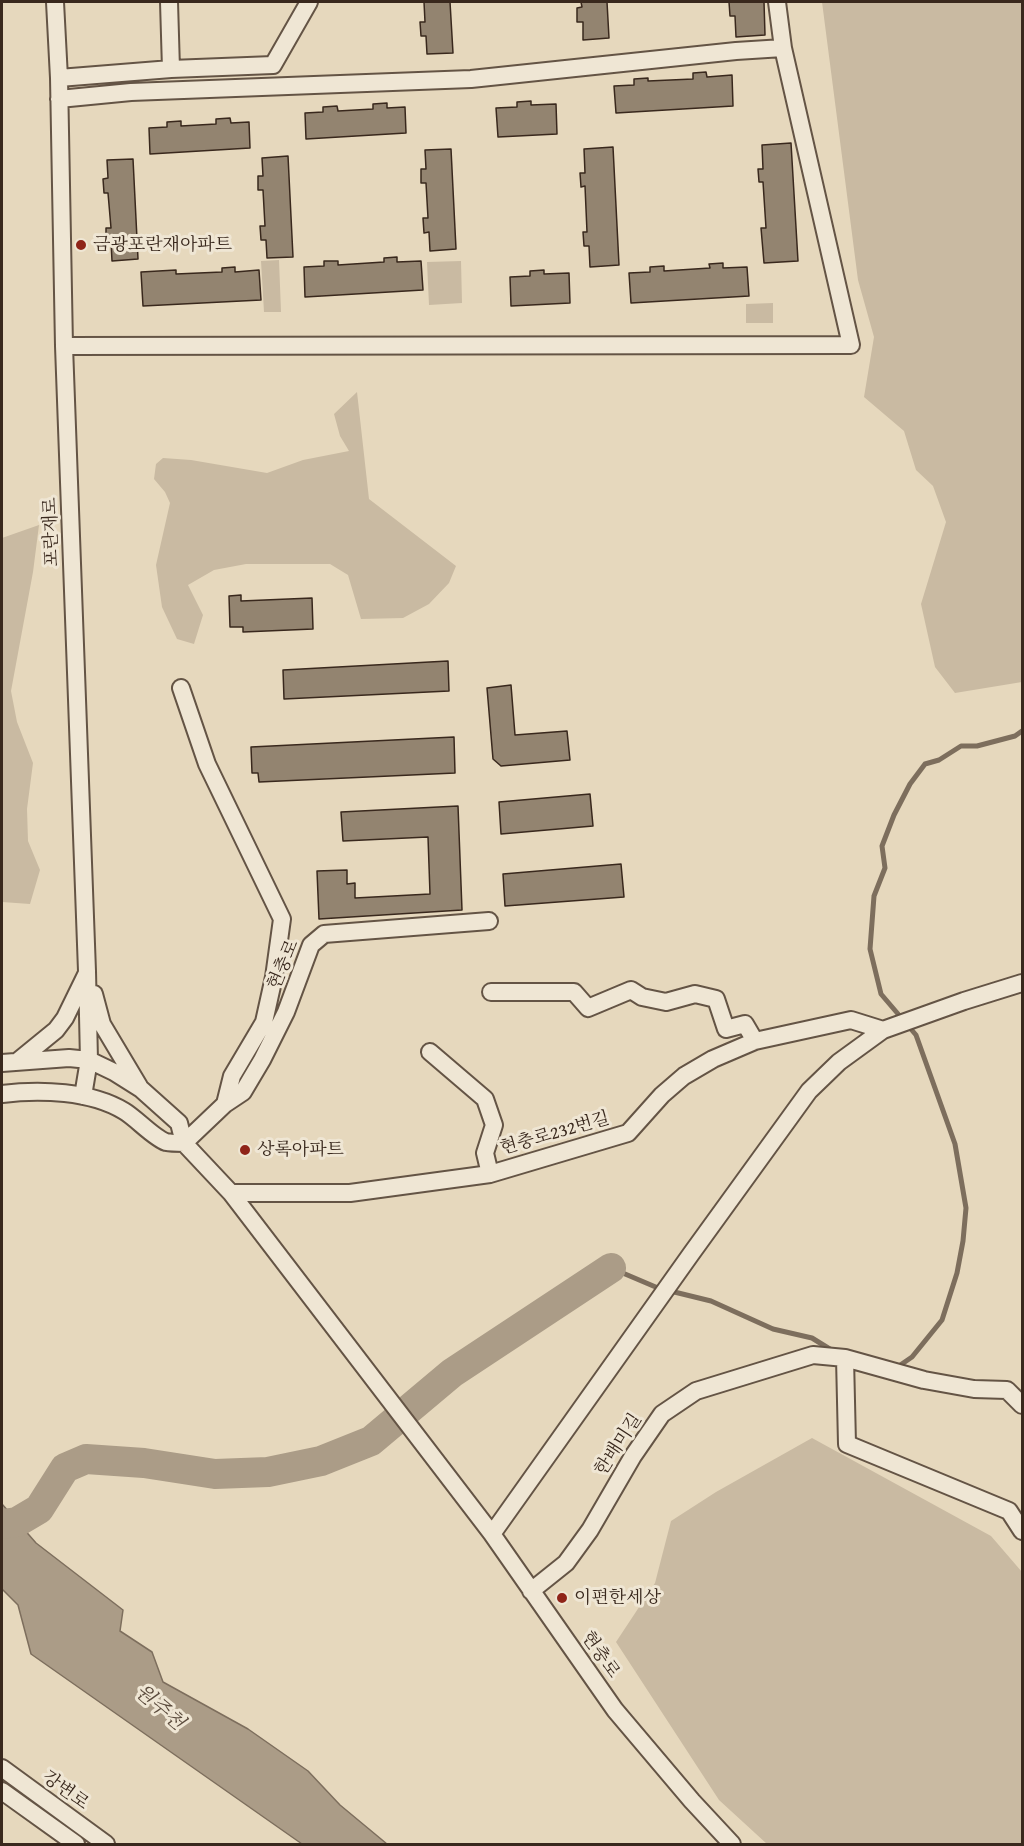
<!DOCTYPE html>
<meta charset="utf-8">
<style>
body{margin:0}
#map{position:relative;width:1024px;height:1846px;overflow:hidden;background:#e6d8bd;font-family:"Gentium Book Plus",serif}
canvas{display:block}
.frame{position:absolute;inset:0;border:3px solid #39281d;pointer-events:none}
</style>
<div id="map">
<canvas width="1024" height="1846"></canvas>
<div class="frame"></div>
</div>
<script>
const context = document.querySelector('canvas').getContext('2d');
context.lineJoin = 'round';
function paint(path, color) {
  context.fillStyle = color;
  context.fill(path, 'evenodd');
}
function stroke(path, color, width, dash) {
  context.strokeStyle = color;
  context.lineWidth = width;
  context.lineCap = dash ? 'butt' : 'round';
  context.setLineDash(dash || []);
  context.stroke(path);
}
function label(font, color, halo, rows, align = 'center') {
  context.font = font + ' "Gentium Book Plus","Noto Serif KR",serif';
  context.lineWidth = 6;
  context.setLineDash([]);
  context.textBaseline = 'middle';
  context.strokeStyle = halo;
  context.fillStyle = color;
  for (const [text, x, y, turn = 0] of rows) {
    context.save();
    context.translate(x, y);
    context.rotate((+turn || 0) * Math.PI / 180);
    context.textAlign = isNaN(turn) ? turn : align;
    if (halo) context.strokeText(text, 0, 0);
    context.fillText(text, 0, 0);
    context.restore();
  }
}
paint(new Path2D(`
 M822 2H1022V682L955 693 935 667 921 604 946 522 933 486 916 470 904 431 864 397 874 337 858 280Z
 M279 260 281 312H264L261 261Z
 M461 261 462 303 429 305 427 262Z
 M773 303V323H746V304Z
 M357 392 369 499 456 566 449 583 429 604 403 618 361 619 348 575 330 564H246L214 570 188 585 203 615 194 644 177 639 162 607 156 565 170 503 165 492 154 479 156 464 163 458 191 460 267 473 303 460 349 451 340 436 334 414Z
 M39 525 33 572 11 691 17 722 33 763 27 809 28 841 40 870 30 904 2 902V538Z
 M812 1438 991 1536 1022 1572V1844H767L719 1800 616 1642 655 1583 671 1521 716 1492Z`), '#c9baa2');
const water = new Path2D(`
 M2 1504 36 1543 123 1610 120 1631 152 1652 163 1682 248 1729 308 1771 340 1805 387 1844H302L31 1654 18 1605 2 1589Z`);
paint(water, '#ab9c87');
stroke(water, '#7d6e5d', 1.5);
stroke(new Path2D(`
 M611 1268 658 1288 711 1301 773 1329 812 1338 833 1351
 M896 1368 912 1357 942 1320 957 1273 963 1241 966 1208 955 1144 916 1035 881 994 870 949 874 896 885 868 882 846 894 815 910 784 925 764 939 760 961 746H977L1015 736 1022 731`), '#7d6e5d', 5);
stroke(new Path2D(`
 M2 1524 17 1522 39 1509 65 1468 86 1459 144 1463 215 1474 268 1472 321 1461 371 1441 452 1373 611 1268`), '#ab9c87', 30);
const building = new Path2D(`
 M424 2H450L453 53 427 54 426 36H421L420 22H425Z
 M581 2H607L609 38 583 40V22H577V8L582 7Z
 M729 2H764L765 35 736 37 735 16H730Z
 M706 72 707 77 732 75 733 106 616 113 614 86 634 85V79L648 78V81L693 79V73Z
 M531 101V105L556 104 557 134 498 137 496 108 517 107V102Z
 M387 103V108L405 107 406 133 306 139 305 113 323 112V107L337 106 338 111 373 109V104Z
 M230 118 231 123 249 122 250 148 150 154 149 128 167 127V122L181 121V126L216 124V119Z
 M791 143 798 261 764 263 761 228H766L763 182H759L758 169H763L762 145Z
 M613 147 619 265 590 267 589 246H584L583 232H587L585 186 581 187 580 173H585L584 149Z
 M451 149 456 249 430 251 429 232 424 233 423 218H428L426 183H421V169H426L425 150Z
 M288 156 293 257 267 258 266 240H261L260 226H265L263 190H258V176H263L262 158Z
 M133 159 138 259 112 261 111 242H106V228H111L108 193H104L103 179 108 178 107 160Z
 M397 257V262L421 261 423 290 305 297 304 267 324 266V261H338V265L384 262V258Z
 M723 263V268L747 267 749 296 631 303 629 273 650 272V267L664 266V271L710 268 709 264Z
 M235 267V272L259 270 261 300 143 306 141 272 176 270V274L222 272V268Z
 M544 270V274L569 273 570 303 511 306 510 277 530 276V271Z
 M241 595V601L312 598 313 629 243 632V627H230L229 596Z
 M448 661 449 691 284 699 283 670Z
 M511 685 515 735 567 731 570 760 501 766 493 759 487 688Z
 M454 737 455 773 259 782 258 773H252L251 747Z
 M590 794 593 826 501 834 499 802Z
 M458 806 462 910 319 919 317 871 347 870V884L355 883V898L430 894 428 837 343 841 341 812Z
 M621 864 624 897 505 906 503 874Z`);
paint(building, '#938470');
stroke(building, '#39281d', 1.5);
const minor = new Path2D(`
 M55 2 59 78 64 346 87 971 89 1060 83 1096
 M169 2 171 69
 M59 78 171 69 273 65 309 2
 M59 99 131 92 471 79 736 51 783 48
 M64 346 851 345 783 48 777 2
 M181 688 207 764 282 919 274 977 264 1022 232 1076 225 1104
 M491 992H574L588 1008 631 990 642 997 666 1002 695 994 716 999 726 1029 745 1024 755 1041
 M94 994 102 1024 139 1086
 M430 1052 485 1099 494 1125 485 1153 490 1174
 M18 1061 56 1030 65 1018 86 975
 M2 1063 69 1058 89 1060 114 1072 141 1089 179 1123 184 1143 231 1193 492 1534 615 1710 692 1801 732 1844
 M2 1094C40 1089 91 1091 124 1111 136 1118 154 1138 166 1142 171 1143 179 1143 184 1143L225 1104 243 1092 262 1060 286 1012 311 945 324 934 489 921
 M231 1193H350L490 1174 628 1133 662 1095 684 1076 713 1059 755 1041 851 1020 883 1030
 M845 1358 847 1444 1009 1511 1022 1531
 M492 1534 691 1254 809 1091 839 1062 883 1030 964 1001 1022 983
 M531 1591 566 1563 590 1530 633 1456 662 1414 696 1391 813 1355 845 1358 924 1380 974 1389 1007 1390 1022 1405
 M2 1768 106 1844
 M2 1791 76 1844`);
stroke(minor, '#645445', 20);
stroke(minor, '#efe6d4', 16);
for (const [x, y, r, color] of [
 [81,245,6,"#8f2418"],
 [245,1150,6,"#8f2418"],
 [562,1598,6,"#8f2418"]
]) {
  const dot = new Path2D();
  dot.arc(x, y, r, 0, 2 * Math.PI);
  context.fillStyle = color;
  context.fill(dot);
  stroke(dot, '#efe6d4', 2);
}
label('18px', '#39281d', '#efe6d4', [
 ["금광포란재아파트",93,245],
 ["상록아파트",257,1150],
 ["이편한세상",574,1598]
], 'left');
label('18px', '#39281d', '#efe6d4', [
 ["포란재로",52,532,-92],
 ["현충로",284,965,-67],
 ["현충로232번길",555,1134,-16],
 ["한배미길",619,1445,-57],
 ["현충로",600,1655,55],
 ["강변로",65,1791,36]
]);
label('italic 20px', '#5b4b3d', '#efe6d4', [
 ["원주천",159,1708,41]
]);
</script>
